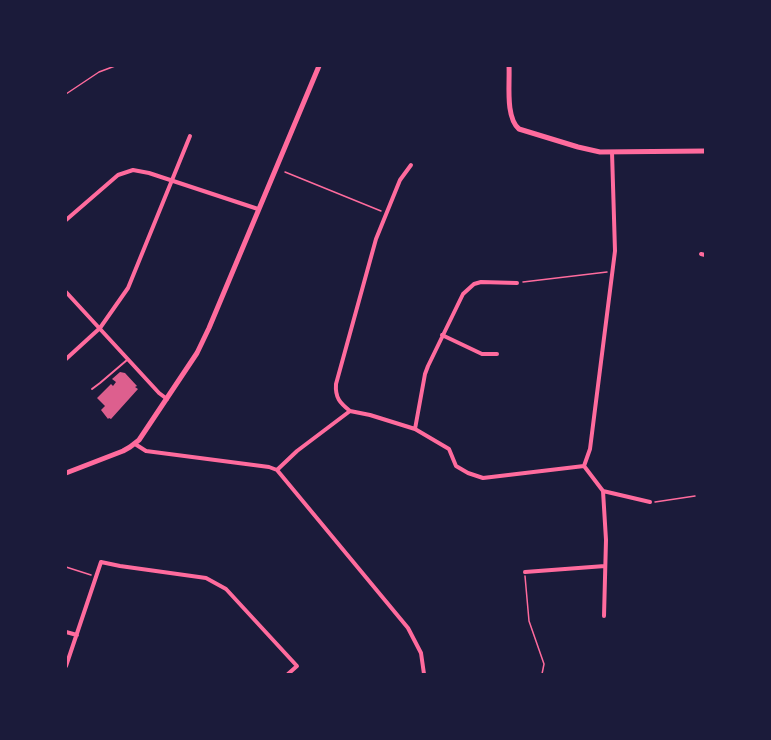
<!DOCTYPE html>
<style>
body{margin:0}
#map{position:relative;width:771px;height:740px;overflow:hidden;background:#1b1b3a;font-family:Mulish,sans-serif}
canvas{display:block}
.frame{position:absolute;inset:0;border:67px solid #1b1b3a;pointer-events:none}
</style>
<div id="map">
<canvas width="771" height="740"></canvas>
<div class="frame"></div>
</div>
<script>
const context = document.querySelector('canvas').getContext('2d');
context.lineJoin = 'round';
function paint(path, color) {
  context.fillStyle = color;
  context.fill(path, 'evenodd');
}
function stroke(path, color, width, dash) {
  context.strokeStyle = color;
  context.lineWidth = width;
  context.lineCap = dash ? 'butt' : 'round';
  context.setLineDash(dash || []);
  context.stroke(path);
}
paint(new Path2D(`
 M120 372 125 373 137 386 135 387 138 389 111 419 109 418 108 419 101 410 105 406 97 398 111 384 113 386 116 382 112 379Z`), '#dd5f8e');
stroke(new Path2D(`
 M66 94 99 72 115 66
 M285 172 381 211
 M523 282 607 272
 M655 502 695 496
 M66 567 91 575
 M525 576 529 621 544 664 542 674`), '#ff6b9d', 1.5);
stroke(new Path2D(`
 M92 389 100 383 127 360`), '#ff6b9d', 2);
stroke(new Path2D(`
 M66 220 118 175 133 170 149 173 258 209
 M701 254 705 255
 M66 292 159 393 167 399
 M442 335 482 354H497
 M66 359 100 328 128 288 190 136
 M350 411C340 403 335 398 336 384L376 239 400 180 411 165
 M415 429 425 374 428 366 463 294 474 284 481 282 517 283
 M135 444 146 451 269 467 277 470 297 451 350 411 370 415 415 429 449 449 456 466 468 473 483 478 584 466
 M584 466 590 449 615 251 612 152
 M584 466 603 491 606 540 604 616
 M277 470 408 628 421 653 424 674
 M603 491 650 502
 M525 572 605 566
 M66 632 77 635
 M66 666 101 562 120 566 206 578 226 589 297 666 288 674`), '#ff6b9d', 4);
stroke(new Path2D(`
 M509 66C510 83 505 117 519 129L578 147 600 152 705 151
 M66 473 123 451 130 447 139 440 197 353 209 328 319 66`), '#ff6b9d', 5);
</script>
